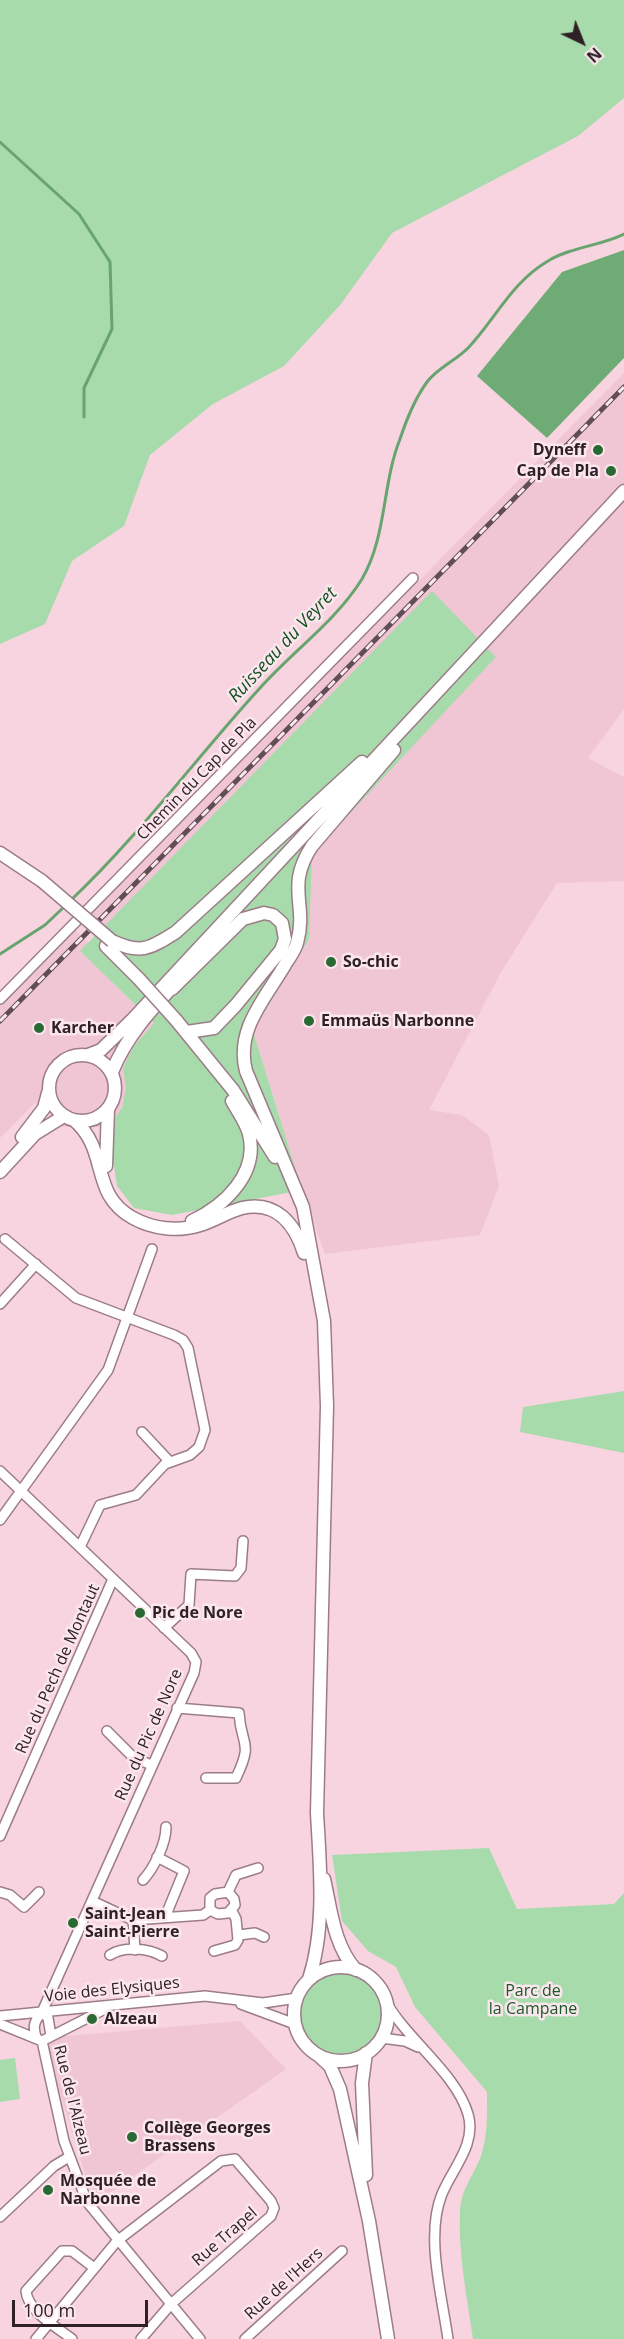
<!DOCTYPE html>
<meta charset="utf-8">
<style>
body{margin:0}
#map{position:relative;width:624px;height:2339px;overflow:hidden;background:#f8d4e1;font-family:"Open Sans",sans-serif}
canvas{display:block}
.north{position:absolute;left:552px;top:12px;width:60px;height:60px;-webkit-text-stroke:4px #fce6ed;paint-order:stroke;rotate:137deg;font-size:16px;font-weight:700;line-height:24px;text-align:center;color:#2e2126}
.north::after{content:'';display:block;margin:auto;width:21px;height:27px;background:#2e2126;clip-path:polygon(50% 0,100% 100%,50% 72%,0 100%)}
.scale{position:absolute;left:12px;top:2300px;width:136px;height:27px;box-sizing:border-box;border:3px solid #2e2126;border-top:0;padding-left:8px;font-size:18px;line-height:21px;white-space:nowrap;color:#2e2126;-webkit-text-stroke:4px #fce6ed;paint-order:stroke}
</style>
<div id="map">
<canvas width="624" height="2339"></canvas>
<div class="north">N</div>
<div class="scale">100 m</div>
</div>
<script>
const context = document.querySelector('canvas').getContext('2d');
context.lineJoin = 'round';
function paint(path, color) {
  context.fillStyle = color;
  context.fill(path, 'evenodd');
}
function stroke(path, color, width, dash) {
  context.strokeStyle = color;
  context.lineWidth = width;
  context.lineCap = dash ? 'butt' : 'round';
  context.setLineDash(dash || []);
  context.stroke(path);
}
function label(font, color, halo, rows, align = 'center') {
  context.font = font + ' "Open Sans",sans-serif';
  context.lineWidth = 5;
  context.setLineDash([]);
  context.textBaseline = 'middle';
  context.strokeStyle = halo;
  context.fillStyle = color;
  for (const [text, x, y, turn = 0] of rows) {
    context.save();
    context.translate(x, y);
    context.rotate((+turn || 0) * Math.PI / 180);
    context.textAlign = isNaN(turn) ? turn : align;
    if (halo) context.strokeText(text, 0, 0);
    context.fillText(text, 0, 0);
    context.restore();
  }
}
paint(new Path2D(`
 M624 373V709L588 758 624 777V881L557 883 500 974 429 1110 462 1115 489 1135 499 1186 480 1235 325 1254 302 1190 253 1031 309 939 105 926 91 913Z
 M75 930 89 943 80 951 154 1023 134 1046 123 1068 126 1088 122 1108 108 1127H62L35 1103 0 1138V1005Z
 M240 2021 286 2069 94 2204 43 2038Z`), '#f0c6d5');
paint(new Path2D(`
 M0 0H624V98L578 136 392 233 341 304 284 366 213 404 150 455 124 526 72 561 45 624 0 644Z
 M432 591 496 657 312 854 309 939 253 1031 302 1190 172 1215 134 1208 117 1186 108 1127 122 1108 126 1088 123 1068 134 1046 154 1023 80 951Z
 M624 1391V1453L520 1432 523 1407Z
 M489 1848 517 1909 614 1904 624 1893V2339H473C467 2298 458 2253 460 2211 461 2189 474 2175 481 2156 488 2135 487 2113 487 2092L415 2007 396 1967 368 1951 342 1921 332 1855Z
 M300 2014a41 41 0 1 1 82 0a41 41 0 1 1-82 0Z
 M15 2058 20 2099 0 2102V2060Z`), '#a8dbac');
paint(new Path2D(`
 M624 250V358L547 438 477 376 562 272Z`), '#6fac75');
stroke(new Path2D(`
 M0 142 79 214 110 262 112 329 84 388V417
 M70 901C139 836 196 758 260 688 293 651 336 621 362 579 387 536 382 484 400 439 406 421 416 397 427 382 437 368 457 360 469 347 496 318 512 282 548 261 571 247 600 246 624 234
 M0 954 45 925 65 906`), '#68a46e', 3);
const minor = new Path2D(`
 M0 999 413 578
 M5 1239 76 1298 174 1335 183 1340 188 1348 205 1430 199 1447 190 1455 165 1464 136 1495 100 1505 80 1547
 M0 1304 36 1264
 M142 1432 170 1462
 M0 1471 191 1653 196 1662 194 1673 42 2012C34 2021 32 2028 37 2039
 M0 1520 108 1370 152 1249
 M164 1628 189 1605 191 1574 235 1576 241 1568 243 1541
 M177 1708 239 1713C241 1747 254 1740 236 1778H206
 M107 1731 133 1757 151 1765
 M0 1836 113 1579
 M157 1857 184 1871 168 1910V1916
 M143 1880C154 1868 166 1844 166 1827
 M0 1892 10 1895 24 1907 39 1892
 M228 1892 236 1875 258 1868
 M92 1901 133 1920 203 1915 210 1910V1898L215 1894 228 1892 234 1899 235 1905 228 1913 218 1914 210 1910
 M133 1920 135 1950
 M239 1935 255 1933 264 1937
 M214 1951 235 1945 238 1940 236 1919 232 1911
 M110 1955C124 1946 148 1948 162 1956
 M385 2000C406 2039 456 2073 468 2114 477 2144 452 2169 442 2194 425 2235 442 2296 448 2339
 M241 2004 295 2024
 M42 2012 48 2018 51 2036
 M0 2016 205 1996 263 2003 297 1998
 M0 2024 42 2041 103 2010
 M381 2038 405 2041 418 2047
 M42 2041 64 2141 87 2202 200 2339
 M0 2217 54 2166 69 2157
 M36 2339 117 2241 221 2161 235 2159 271 2201 274 2208 271 2216 171 2304 141 2339
 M72 2339C57 2327 28 2312 26 2291L62 2251H72L93 2267
 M245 2339 342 2251`);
const major = new Path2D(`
 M0 853 42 881
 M112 941C141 955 151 948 176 932L362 762
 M106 946 139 979
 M172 989 243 919 264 913 273 915 282 923 285 939 281 950 236 1005 214 1028 187 1032
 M176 1020 233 1090 275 1157
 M49 1088a33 33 0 1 1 66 0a33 33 0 1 1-66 0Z
 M88 1055 101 1050 131 1021 624 491
 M112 1072C126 1037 150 1011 175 984
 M74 1120C110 1151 89 1194 133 1218 153 1229 178 1232 200 1225 214 1221 227 1212 242 1208 276 1200 295 1224 304 1253
 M22 1137 44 1108 48 1093
 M106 1166 108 1109
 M0 1172 35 1134 64 1116
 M192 1221C224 1206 259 1174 249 1134 246 1122 238 1112 232 1101
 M324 1879C331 1910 334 1946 356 1970
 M294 2014a47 47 0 1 1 94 0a47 47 0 1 1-94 0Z
 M309 1979C326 1927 320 1867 317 1813L327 1406 324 1321 303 1207 246 1071C235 1029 266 998 286 963 290 957 295 950 297 943 308 904 285 887 312 846L394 750
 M318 2055 330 2066 340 2089 369 2221 388 2339
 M366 2175 362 2083 366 2053`);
stroke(minor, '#9c7c88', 12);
stroke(major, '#9c7c88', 15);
stroke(minor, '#fff', 9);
stroke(major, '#fff', 12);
const rail = new Path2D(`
 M0 1021 624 387`);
stroke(rail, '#614e55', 5);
stroke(rail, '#fce6ed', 3, [9]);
const majorBridge = new Path2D(`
 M42 881 112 941
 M139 979 176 1020`);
stroke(majorBridge, '#9c7c88', 15, []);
stroke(majorBridge, '#fff', 12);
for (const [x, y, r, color] of [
 [598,450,6,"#296a34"],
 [611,471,6,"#296a34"],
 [331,962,6,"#296a34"],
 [309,1021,6,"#296a34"],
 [39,1028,6,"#296a34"],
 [140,1613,6,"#296a34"],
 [73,1923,6,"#296a34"],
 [92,2019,6,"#296a34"],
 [132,2137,6,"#296a34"],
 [48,2190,6,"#296a34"]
]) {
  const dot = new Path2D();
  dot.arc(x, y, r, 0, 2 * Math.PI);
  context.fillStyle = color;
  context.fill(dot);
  stroke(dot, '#fce6ed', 2);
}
label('bold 16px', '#2e2126', '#fce6ed', [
 ["Dyneff",586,450,"right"],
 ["Cap de Pla",599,471,"right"],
 ["So-chic",343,962],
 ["Emmaüs Narbonne",321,1021],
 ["Karcher",51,1028],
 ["Pic de Nore",152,1613],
 ["Saint-Jean",85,1914],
 ["Saint-Pierre",85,1932],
 ["Alzeau",104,2019],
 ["Collège Georges",144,2128],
 ["Brassens",144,2146],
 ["Mosquée de",60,2181],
 ["Narbonne",60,2199]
], 'left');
label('16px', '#2e2126', '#fce6ed', [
 ["Chemin du Cap de Pla",197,779,-46],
 ["Rue du Pech de Montaut",58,1669,-66],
 ["Rue du Pic de Nore",149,1735,-66],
 ["Voie des Elysiques",112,1990,-6],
 ["Rue de l'Alzeau",72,2100,76],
 ["Rue Trapel",225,2237,-41],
 ["Rue de l'Hers",284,2284,-42]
]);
label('16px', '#195926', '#fce6ed', [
 ["Parc de",533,1991],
 ["la Campane",533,2009]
]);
label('italic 18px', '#115320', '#fce6ed', [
 ["Ruisseau du Veyret",283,645,-47]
]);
</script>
